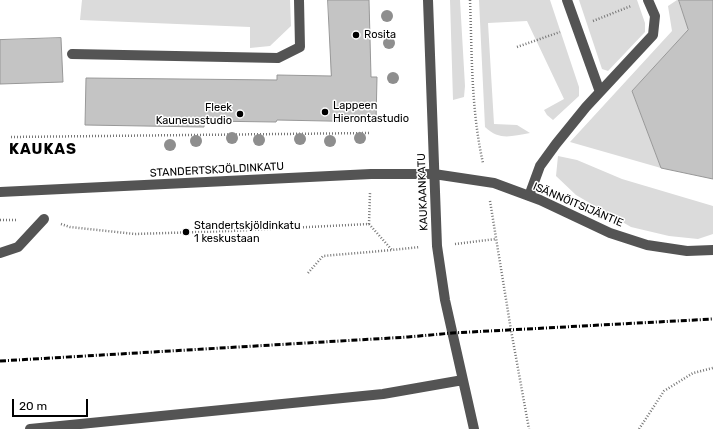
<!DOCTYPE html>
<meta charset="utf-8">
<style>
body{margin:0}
#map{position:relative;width:713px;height:429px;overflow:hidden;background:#fff;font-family:Rubik,sans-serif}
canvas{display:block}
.scale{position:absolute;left:12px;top:399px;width:76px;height:18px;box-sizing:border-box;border:2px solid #000;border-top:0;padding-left:5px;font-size:12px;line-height:14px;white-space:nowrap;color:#000;-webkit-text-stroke:3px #fff;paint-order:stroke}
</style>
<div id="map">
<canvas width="713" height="429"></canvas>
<div class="scale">20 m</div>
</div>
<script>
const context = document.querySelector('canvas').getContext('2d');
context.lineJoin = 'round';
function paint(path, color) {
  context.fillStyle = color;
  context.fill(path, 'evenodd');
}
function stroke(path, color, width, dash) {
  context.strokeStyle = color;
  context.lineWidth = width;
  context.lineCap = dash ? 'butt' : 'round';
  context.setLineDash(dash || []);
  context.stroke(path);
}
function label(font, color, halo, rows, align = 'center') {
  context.font = font + ' Rubik,sans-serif';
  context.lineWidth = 3;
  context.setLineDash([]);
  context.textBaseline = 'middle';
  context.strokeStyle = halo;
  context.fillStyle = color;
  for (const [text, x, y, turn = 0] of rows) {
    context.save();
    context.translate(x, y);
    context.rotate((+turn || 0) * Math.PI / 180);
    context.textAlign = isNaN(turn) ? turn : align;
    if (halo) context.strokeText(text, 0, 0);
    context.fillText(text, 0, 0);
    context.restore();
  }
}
paint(new Path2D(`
 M82 0H290L291 26 270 46 250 48V27L80 20Z
 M450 0H460L465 86 464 97 453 100Z
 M479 0H550L579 87V96L553 120 547 115 544 110 564 99 527 21 488 23 494 124 517 125 530 133C511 136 500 141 485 127Z
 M579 0H637L645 23V32L608 71 602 69Z
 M677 0H679L688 30 632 91 661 168 570 142 672 31 668 6Z
 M558 156 577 160 622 179 713 206V234L698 239 669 236 631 227 576 195 556 176Z`), '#dbdbdb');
const building = new Path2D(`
 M328 0H369L371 77H377L376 122 277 120 276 122 204 121V127L85 125 86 78 277 80V75L331 76Z
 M679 0H713V179L661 168 632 91 688 30Z
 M61 38 63 82 0 84V40Z`);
paint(building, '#c4c4c4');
stroke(building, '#989898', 1);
stroke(new Path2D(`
 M470 0C472 54 471 110 483 163
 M593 21 631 6
 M517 47 560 32
 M11 137 371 133
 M490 201 511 330 529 429
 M0 220H18
 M61 224 70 227 135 234 230 231 369 224 370 193
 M369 224 392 250 420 247
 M455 244 496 239
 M308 273 323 256 392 250
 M639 429 664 391 693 373 713 368`), '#767676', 2.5, [1, 2]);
stroke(new Path2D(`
 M428 0 437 246 445 300 474 429
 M567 0 600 92
 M72 54 278 58 300 47 299 0
 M0 192 371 174H434L494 183 540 200 610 233 647 245 687 251 713 250
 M529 196 540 166 556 144 586 107 653 35 655 16 648 0
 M0 253 18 247 44 219
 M30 429 383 394 463 380`), '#545454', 10);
stroke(new Path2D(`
 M0 361 408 337 452 333 713 319`), '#000', 3, [6, 2, 1, 2]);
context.fillStyle = '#8e8e8e';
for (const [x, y] of [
 [387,16],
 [389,43],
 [393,78],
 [232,138],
 [360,138],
 [300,139],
 [259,140],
 [196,141],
 [330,141],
 [170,145]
]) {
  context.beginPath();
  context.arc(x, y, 6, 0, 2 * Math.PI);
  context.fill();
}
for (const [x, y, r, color] of [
 [356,35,4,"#000"],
 [325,112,4,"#000"],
 [240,114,4,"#000"],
 [186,232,4,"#000"]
]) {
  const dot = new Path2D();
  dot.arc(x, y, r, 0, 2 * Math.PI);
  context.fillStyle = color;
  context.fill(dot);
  stroke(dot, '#fff', 1.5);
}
label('11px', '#000', '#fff', [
 ["Rosita",364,35],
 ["Lappeen",333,106],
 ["Hierontastudio",333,119],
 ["Fleek",232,108,"right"],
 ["Kauneusstudio",232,121,"right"],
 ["Standertskjöldinkatu",194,226],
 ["1 keskustaan",194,239]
], 'left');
label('11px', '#000', '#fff', [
 ["STANDERTSKJÖLDINKATU",217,170,-3],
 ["KAUKAANKATU",423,192,-92],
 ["ISÄNNÖITSIJÄNTIE",578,205,23]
]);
context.letterSpacing = '1px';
label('bold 15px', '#000', '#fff', [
 ["KAUKAS",43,150]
]);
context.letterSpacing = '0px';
</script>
